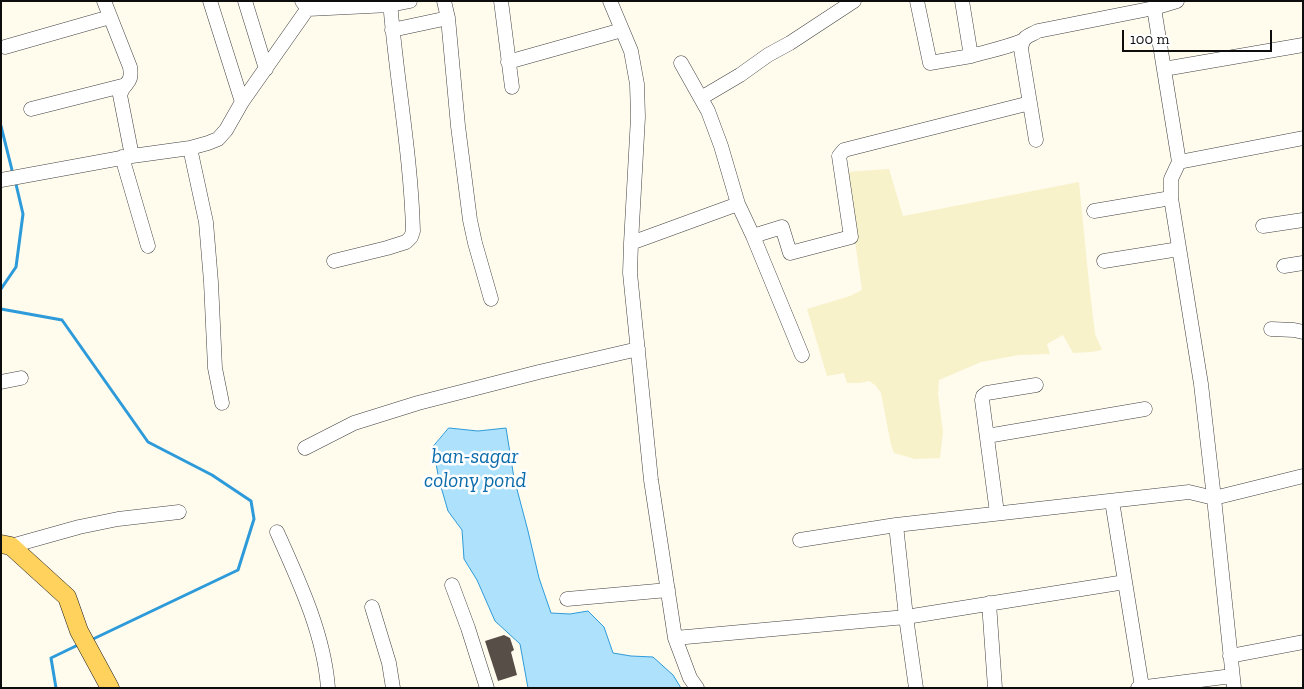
<!DOCTYPE html>
<style>
body{margin:0}
#map{position:relative;width:1304px;height:689px;overflow:hidden;background:#fffbed;font-family:"Zilla Slab",serif}
canvas{display:block}
.frame{position:absolute;inset:0;border:2px solid #0d0d0d;pointer-events:none}
.scale{position:absolute;left:1122px;top:30px;width:150px;height:22px;box-sizing:border-box;border:2px solid #0d0d0d;border-top:0;padding-left:6px;font-size:15px;line-height:18px;white-space:nowrap;color:#0d0d0d;-webkit-text-stroke:4px #fff;paint-order:stroke}
</style>
<div id="map">
<canvas width="1304" height="689"></canvas>
<div class="frame"></div>
<div class="scale">100 m</div>
</div>
<script>
const context = document.querySelector('canvas').getContext('2d');
context.lineJoin = 'round';
function paint(path, color) {
  context.fillStyle = color;
  context.fill(path, 'evenodd');
}
function stroke(path, color, width, dash) {
  context.strokeStyle = color;
  context.lineWidth = width;
  context.lineCap = dash ? 'butt' : 'round';
  context.setLineDash(dash || []);
  context.stroke(path);
}
function label(font, color, halo, rows, align = 'center') {
  context.font = font + ' "Zilla Slab",serif';
  context.lineWidth = 5;
  context.setLineDash([]);
  context.textBaseline = 'middle';
  context.strokeStyle = halo;
  context.fillStyle = color;
  for (const [text, x, y, turn = 0] of rows) {
    context.save();
    context.translate(x, y);
    context.rotate((+turn || 0) * Math.PI / 180);
    context.textAlign = isNaN(turn) ? turn : align;
    if (halo) context.strokeText(text, 0, 0);
    context.fillText(text, 0, 0);
    context.restore();
  }
}
paint(new Path2D(`
 M889 169 903 216 1079 182 1089 283 1095 334 1102 350 1091 352 1073 353 1063 335 1047 344 1050 354 1019 355 981 362 939 380 938 394 943 432 940 458 915 459 894 453 891 445 881 393 875 385 869 381 860 383H847L844 373 827 376 807 309 850 296 862 290 845 172Z`), '#f8f2cb');
const water = new Path2D(`
 M449 428 478 431 506 428 514 478 528 531 539 578 551 613 570 614 588 611 604 627 613 653 631 656 653 657 673 675 681 688H528L520 644 495 621 477 580 464 559 462 530 448 511 439 480 433 447Z`);
paint(water, '#ade1fc');
stroke(water, '#2d9bda', 1);
stroke(new Path2D(`
 M1 126 13 174
 M1 289 16 267 23 214 15 180
 M1 309 62 320 148 442 212 475 251 501 254 519 238 570 91 640
 M56 688 51 658 80 644`), '#2d9bda', 3);
paint(new Path2D(`
 M504 635 510 638 514 650 511 652 517 675 498 681 485 641Z`), '#574e48');
const minor = new Path2D(`
 M104 1 130 67C133 85 124 81 120 95L132 156
 M210 1 242 102
 M245 1 266 69
 M302 1 308 9 390 5 410 1
 M444 1 448 18 458 126 470 220 475 243 491 299
 M501 1 512 87
 M610 1 631 51 637 84 638 117 631 243 630 273 651 480 675 638 690 678 697 688
 M917 1 930 63 971 56
 M962 1 971 56C988 51 1005 48 1022 41
 M1177 1 1154 8 1179 162 1171 179V198L1201 384 1214 498 1303 476
 M392 30 448 18
 M5 47 110 17
 M508 62 622 30
 M681 63 708 111 721 146 738 204 753 236 802 355
 M1164 69 1303 45
 M701 98 740 75 768 55 790 43 854 1
 M31 109 126 85
 M1036 140 1021 49C1023 36 1027 37 1038 31L1154 8
 M190 148 206 222 211 282 215 368 222 403
 M122 157 148 246
 M1179 162 1303 138
 M1 180 132 156 190 148 208 143 218 139 226 130 242 102 313 1
 M1094 211 1171 198
 M1263 226 1303 220
 M753 236 782 227 790 253 851 237 839 156 844 150 1030 103
 M631 243 738 204
 M334 261 387 248 406 242 411 237 413 231C411 154 396 78 390 1
 M1104 261 1179 249
 M1284 266 1303 263
 M1271 329 1294 330 1303 332
 M1 382 21 378
 M987 436 1145 409
 M305 448 354 423 418 403 539 372 638 349
 M1112 501 1142 687
 M997 513 982 400 983 396 987 393 1036 385
 M896 525 906 617 916 688
 M277 532C299 581 324 634 328 688
 M800 540 896 525 1189 492 1214 498 1234 688
 M11 546 79 527 118 519 179 512
 M452 585 468 628 487 688
 M567 599 668 590
 M989 603 995 688
 M372 607 389 663 393 688
 M675 638 906 617 1125 582
 M1230 656 1303 642
 M1138 688 1232 676`);
const major = new Path2D(`
 M1 544 11 546 67 597 79 631 110 688`);
stroke(minor, '#404040', 15);
stroke(major, '#1e1e1e', 19);
stroke(minor, '#fff', 14);
stroke(major, '#ffd25d', 18);
label('italic 21px', '#0b6bab', '#fff', [
 ["ban-sagar",475,457],
 ["colony pond",475,481]
]);
</script>
